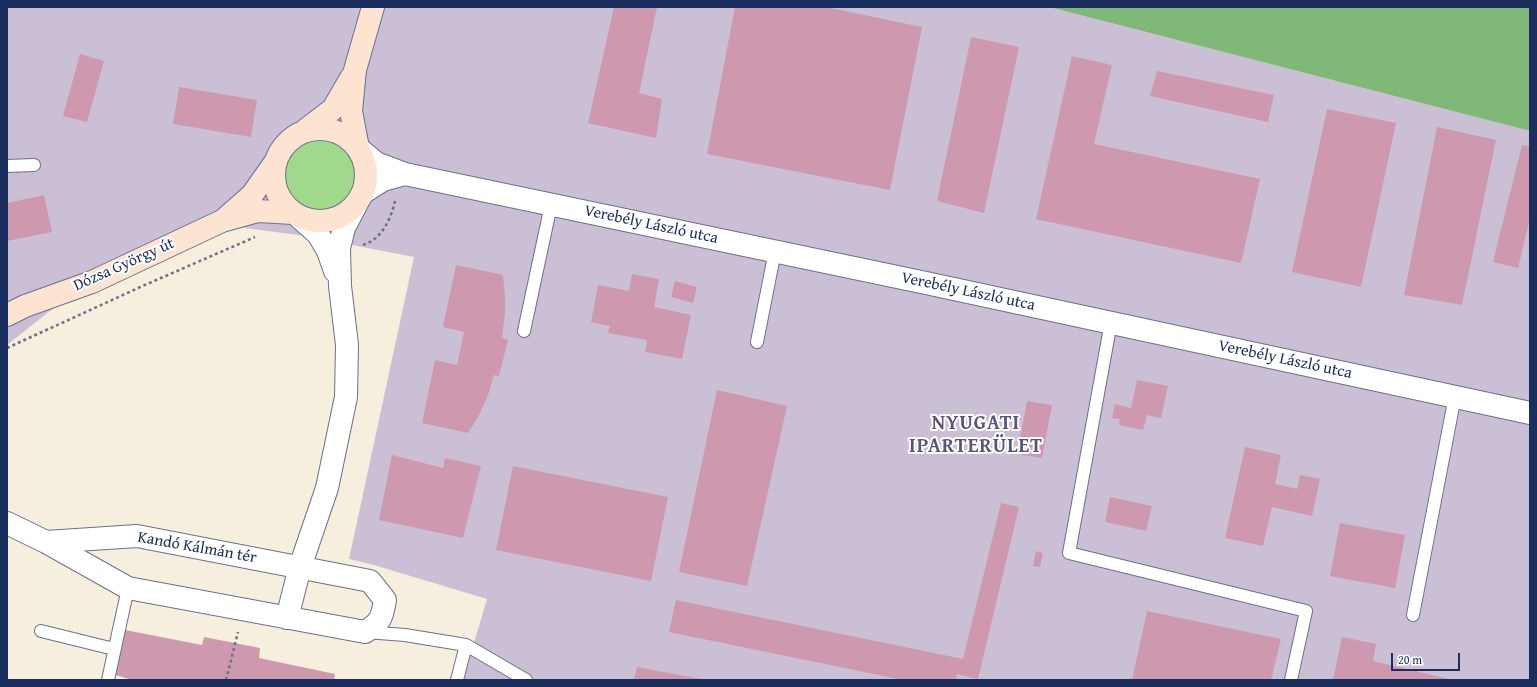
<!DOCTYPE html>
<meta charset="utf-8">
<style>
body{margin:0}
#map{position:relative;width:1537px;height:687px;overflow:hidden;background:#f6efde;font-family:"Gentium Book Plus",serif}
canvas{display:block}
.frame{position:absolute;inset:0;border:8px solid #1b2f5e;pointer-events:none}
.scale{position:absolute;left:1391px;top:653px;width:69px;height:18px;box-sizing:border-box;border:2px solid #1b2f5e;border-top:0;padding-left:5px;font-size:12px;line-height:14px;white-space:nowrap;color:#1b2f5e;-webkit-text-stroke:3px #fff;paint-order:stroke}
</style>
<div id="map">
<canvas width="1537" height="687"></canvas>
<div class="frame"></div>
<div class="scale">20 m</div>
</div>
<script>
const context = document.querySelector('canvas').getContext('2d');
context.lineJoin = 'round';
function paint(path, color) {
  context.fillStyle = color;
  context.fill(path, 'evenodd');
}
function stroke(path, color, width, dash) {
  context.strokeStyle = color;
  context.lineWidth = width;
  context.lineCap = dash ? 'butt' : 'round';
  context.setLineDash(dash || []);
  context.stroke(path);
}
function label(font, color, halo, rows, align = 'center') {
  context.font = font + ' "Gentium Book Plus",serif';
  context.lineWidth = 4;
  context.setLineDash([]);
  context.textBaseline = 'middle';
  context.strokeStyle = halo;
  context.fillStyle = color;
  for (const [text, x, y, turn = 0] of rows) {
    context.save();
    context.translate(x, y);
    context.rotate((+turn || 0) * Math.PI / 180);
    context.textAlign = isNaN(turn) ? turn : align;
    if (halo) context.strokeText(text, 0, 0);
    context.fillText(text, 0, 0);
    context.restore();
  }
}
paint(new Path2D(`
 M7 7H1049L1530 131V680H463L487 599 374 565 349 559 414 257 306 236 230 226 60 303 7 345Z`), '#cbbfd6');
paint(new Path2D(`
 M282 174a37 37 0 1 1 74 0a37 37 0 1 1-74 0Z`), '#a0d98b');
paint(new Path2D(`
 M1049 7H1530V131Z`), '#80b977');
paint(new Path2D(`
 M614 7H657L639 93 662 99 656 138 588 123Z
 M735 7H826L922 27 890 190 707 154Z
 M971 37 1019 47 984 213 937 201Z
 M80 54 104 61 87 122 63 116Z
 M1072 56 1112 65 1094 144 1260 179 1241 263 1036 219Z
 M1157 71 1274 95 1268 122 1150 96Z
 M179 87 257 100 251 137 173 124Z
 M1327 109 1396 123 1361 287 1292 272Z
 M1437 127 1496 140 1462 305 1404 295Z
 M1522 145 1530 146V218L1518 268 1493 262Z
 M44 195 52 232 7 241V203Z
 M456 265 503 275 505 296V312L502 338 508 340 499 376 494 375 488 395 479 415 468 433 422 423 435 360 457 365 464 332 443 327Z
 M632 274 659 279 654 307 691 315 682 359 645 352 647 340 608 333 610 326 591 322 598 285 629 291Z
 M675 281 697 287 693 303 671 297Z
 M1137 380 1168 386 1161 418 1147 415 1143 430 1119 425 1120 419 1112 418 1115 404 1131 408Z
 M717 390 787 406 747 586 679 572Z
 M1027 401 1052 405 1042 458 1017 454Z
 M1245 447 1281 455 1275 484 1297 489 1300 475 1320 479 1312 516 1272 507 1263 546 1225 538Z
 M392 455 443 468 445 458 481 466 463 538 379 520Z
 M513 466 668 497 651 581 496 550Z
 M1110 497 1152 506 1146 531 1105 522Z
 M1001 503 1019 507 978 679 957 674 956 680H903L669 632 676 600 963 659Z
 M1340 523 1405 535 1395 588 1330 576Z
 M1036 551 1043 553 1040 567 1033 566Z
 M1147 611 1281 639 1271 680H1132Z
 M125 630 202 645 204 637 260 648 259 658 335 674 334 680H133L115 675Z
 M1342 637 1376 644 1373 661 1453 680H1333Z
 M637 667 701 679V680H634Z`), '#ce99af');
const lane = new Path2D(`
 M7 166 34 165
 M1111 322 1069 553 1306 611 1291 680
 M524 331 551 205
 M757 342 775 251
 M1413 615 1455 396
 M41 631 114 649
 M366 632 405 635 466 645 457 680
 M466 645 526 680
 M108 680 128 588`);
const street = new Path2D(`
 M358 148 376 163 405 174 926 283 1530 413
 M364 192 383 180 405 174
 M299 217 318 234 328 251 335 271
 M7 523 46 542 128 588 365 632C381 622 382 618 385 600L370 581 137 536 46 542
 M287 618 300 567 327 488 346 397 347 345 340 286 339 248 344 228 356 205`);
const secondary = new Path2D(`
 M274 175a46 46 0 1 1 92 0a46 46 0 1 1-92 0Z
 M303 132 333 109 351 78
 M358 148 351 111 355 70 373 7
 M226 218 252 195 276 161
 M7 315 25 306 92 282 222 221 258 211 293 213`);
stroke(lane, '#68728b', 14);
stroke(street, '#68728b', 24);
stroke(secondary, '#68728b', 24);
stroke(new Path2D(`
 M363 245C382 239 391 219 395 201
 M7 348 138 288 255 237
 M226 680 238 632`), '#68728b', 2.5, [3, 3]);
stroke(lane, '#fff', 12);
stroke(street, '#fff', 22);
stroke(secondary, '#fde4d1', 22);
label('16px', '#1b2f5e', '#fff', [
 ["Verebély László utca",651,225,12],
 ["Dózsa György út",124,265,-24],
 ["Verebély László utca",968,292,12],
 ["Verebély László utca",1285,360,12],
 ["Kandó Kálmán tér",197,548,10]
]);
context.letterSpacing = '1px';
label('bold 20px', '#5a547a', '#fff', [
 ["NYUGATI",976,424],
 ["IPARTERÜLET",976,447]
]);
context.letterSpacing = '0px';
</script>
